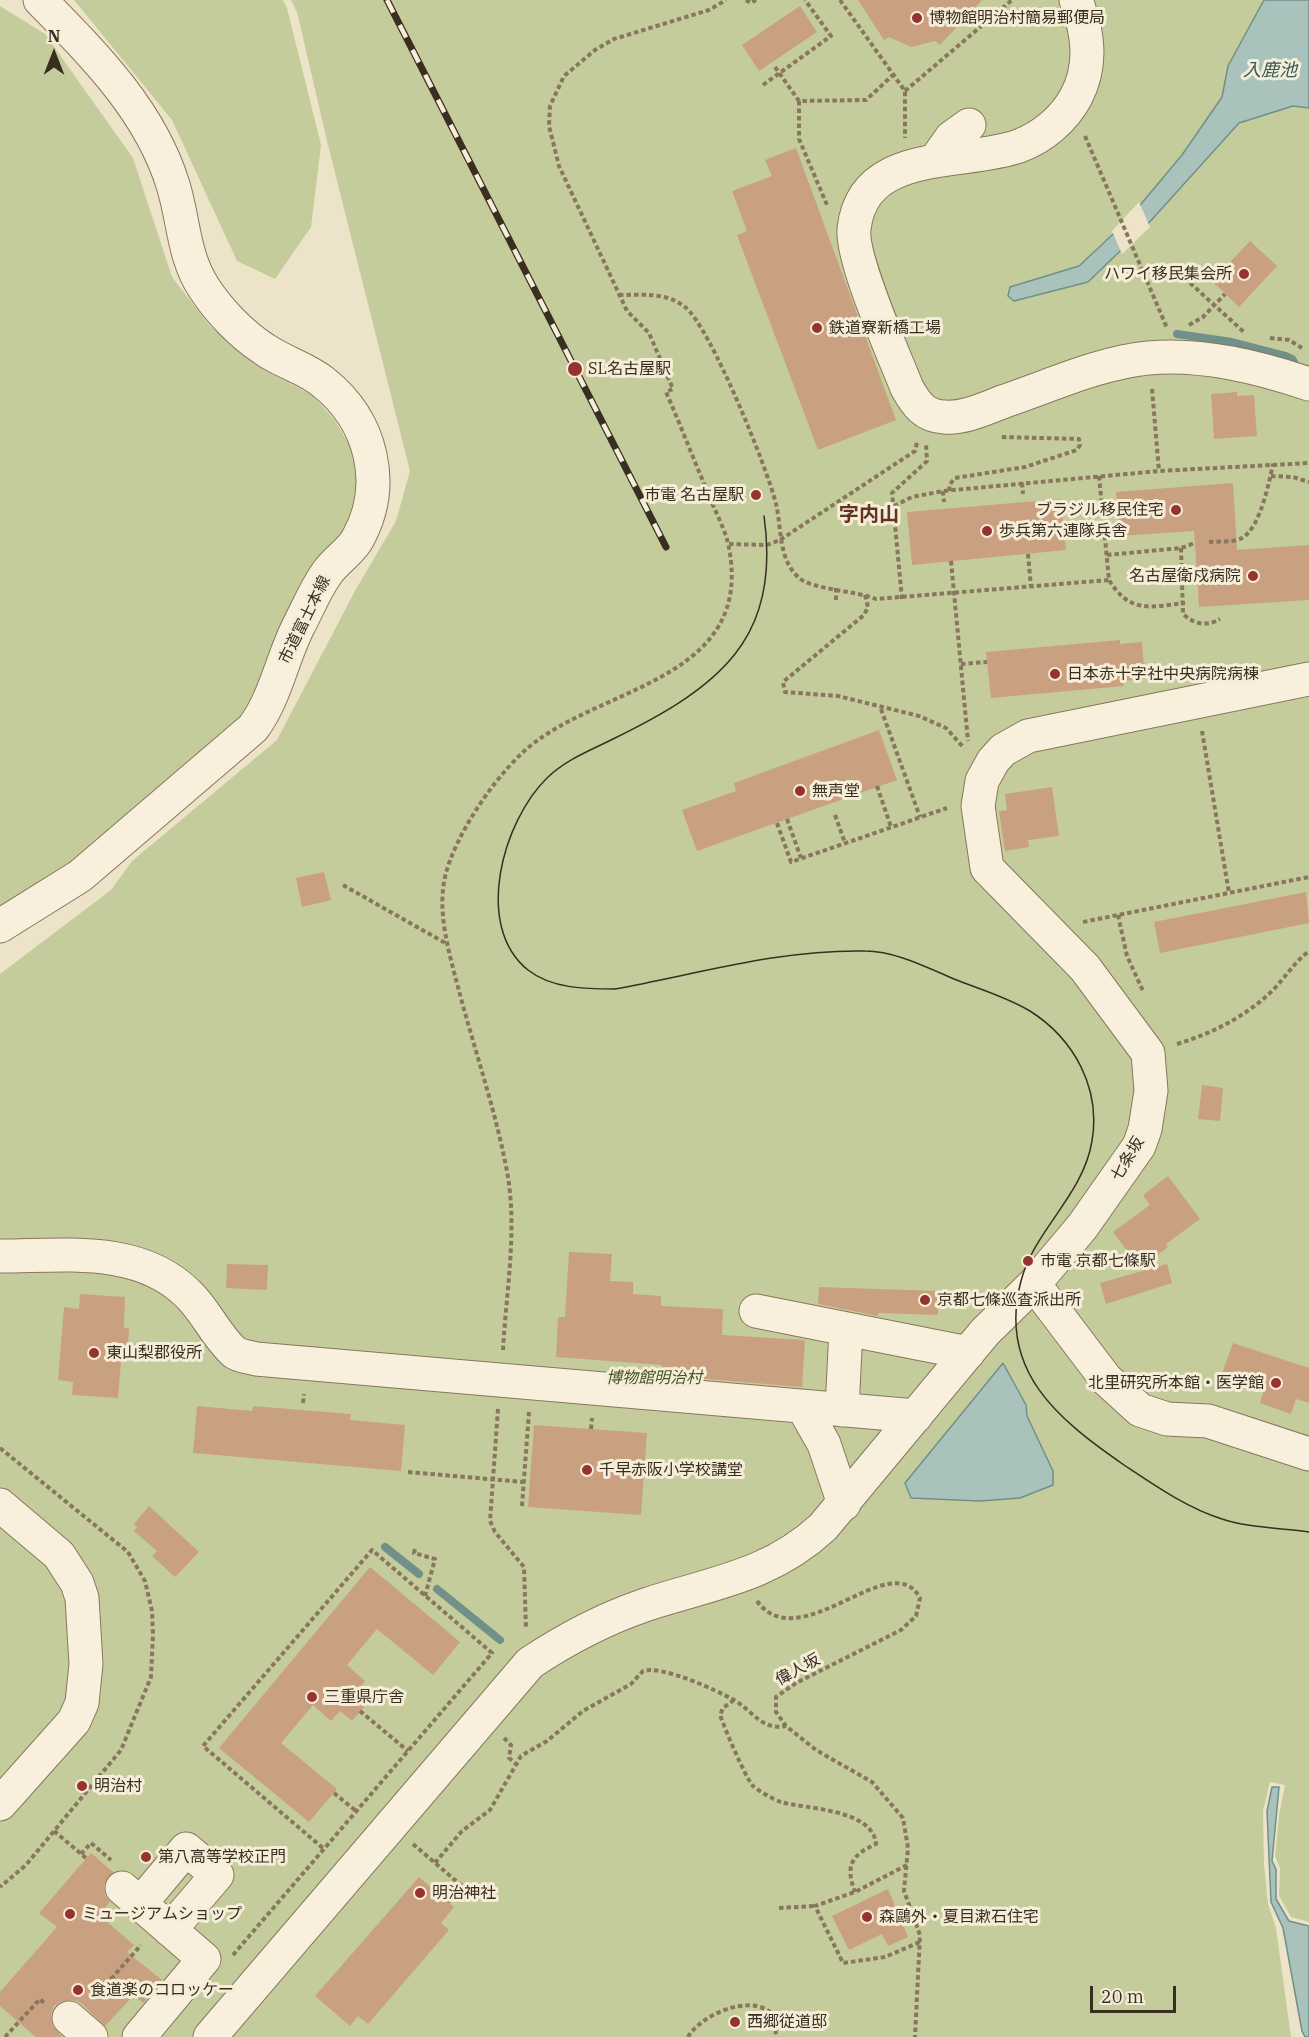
<!DOCTYPE html>
<meta charset="utf-8">
<style>
body{margin:0}
#map{position:relative;width:1309px;height:2037px;overflow:hidden;background:#ede3c8;font-family:"IBM Plex Serif",serif}
canvas{display:block}
.north{position:absolute;left:24px;top:24px;width:60px;height:60px;-webkit-text-stroke:4px #f5edd8;paint-order:stroke;rotate:0deg;font-size:16px;font-weight:700;line-height:24px;text-align:center;color:#3a2e21}
.north::after{content:'';display:block;margin:auto;width:21px;height:27px;background:#3a2e21;clip-path:polygon(50% 0,100% 100%,50% 72%,0 100%)}
.scale{position:absolute;left:1090px;top:1986px;width:86px;height:27px;box-sizing:border-box;border:3px solid #3a2e21;border-top:0;padding-left:8px;font-size:18px;line-height:21px;white-space:nowrap;color:#3a2e21;-webkit-text-stroke:4px #f5edd8;paint-order:stroke}
</style>
<div id="map">
<canvas width="1309" height="2037"></canvas>
<div class="north">N</div>
<div class="scale">20 m</div>
</div>
<script>
const context = document.querySelector('canvas').getContext('2d');
context.lineJoin = 'round';
function paint(path, color) {
  context.fillStyle = color;
  context.fill(path, 'evenodd');
}
function stroke(path, color, width, dash) {
  context.strokeStyle = color;
  context.lineWidth = width;
  context.lineCap = dash ? 'butt' : 'round';
  context.setLineDash(dash || []);
  context.stroke(path);
}
function label(font, color, halo, rows, align = 'center') {
  context.font = font + ' "IBM Plex Serif","Noto Sans JP",serif';
  context.lineWidth = 6;
  context.setLineDash([]);
  context.textBaseline = 'middle';
  context.strokeStyle = halo;
  context.fillStyle = color;
  for (const [text, x, y, turn = 0] of rows) {
    context.save();
    context.translate(x, y);
    context.rotate((+turn || 0) * Math.PI / 180);
    context.textAlign = isNaN(turn) ? turn : align;
    if (halo) context.strokeText(text, 0, 0);
    context.fillText(text, 0, 0);
    context.restore();
  }
}
paint(new Path2D(`
 M74 0H283L287 8 321 145 311 227 275 279 237 261 172 120Z
 M291 0H1262L1284 68 1309 85V1922L1291 1917 1279 1896 1280 1868 1275 1856 1279 1815 1285 1785 1270 1782 1263 1811 1264 1864 1268 1904 1276 1928 1291 2037H0V974L111 890 132 861 277 740 356 589 396 521 410 471 327 141 297 12Z
 M0 6 45 34 133 158 172 277 210 326 270 373 312 395 334 419 363 468 357 513 248 714 73 868 0 911Z`), '#c5cc9c');
const water = new Path2D(`
 M1264 0H1309V108L1293 106 1239 123 1146 226 1088 282 1014 301 1008 296 1010 287 1079 266 1126 222 1182 155 1222 97 1228 66Z
 M1003 1363 1026 1405 1027 1416 1053 1471V1485L1020 1498 980 1501 911 1498 905 1483Z
 M1272 1787H1279L1272 1861 1276 1869V1899L1289 1921 1309 1926V2037H1305L1302 2031 1283 1928 1271 1902 1267 1811Z`);
paint(water, '#a9c2bb');
stroke(water, '#709089', 1.5);
paint(new Path2D(`
 M1139 202 1150 227 1122 254 1112 231Z`), '#ede3c8');
stroke(new Path2D(`
 M1177 334 1232 342 1286 356 1292 359 1299 370
 M385 1547 419 1574
 M437 1589 500 1640`), '#709089', 8);
paint(new Path2D(`
 M858 0H982L940 45 935 41 911 47 889 37 884 40Z
 M800 6 817 32 759 71 742 45Z
 M796 148 896 420 818 450 737 235 747 231 732 191 772 176 765 160Z
 M1250 241 1277 266 1239 307 1212 281Z
 M1237 392V396L1254 395 1257 436 1214 439 1211 394Z
 M1233 483 1237 550 1309 545V600L1199 607 1194 531 1120 536 1116 492Z
 M1061 499 1066 550 912 565 907 512Z
 M1120 640V644L1142 642 1145 679 1123 681 1124 686 991 698 986 652Z
 M879 730 897 780 697 851 682 810 736 791 734 783Z
 M1052 787 1059 836 1028 840 1029 847 1005 851 999 811 1007 810 1005 794Z
 M324 872 331 900 302 907 296 878Z
 M1306 892 1309 923 1160 953 1154 922Z
 M1202 1085 1223 1088 1220 1121 1198 1119Z
 M1168 1176 1200 1219 1166 1244 1168 1247 1140 1268 1113 1232 1150 1205 1143 1195Z
 M569 1252 612 1254 610 1281 633 1282V1294L661 1296V1306L723 1309 722 1335 805 1340 802 1387 695 1378 696 1370 662 1368V1365L556 1357 558 1317H565Z
 M227 1264 268 1265 267 1290 226 1288Z
 M1167 1264 1172 1283 1106 1304 1100 1283Z
 M819 1287 938 1291V1315L878 1313V1316L818 1304Z
 M80 1294 125 1297 124 1328H129L127 1362H121L118 1398 72 1395 73 1382 58 1380 64 1307 79 1309Z
 M1233 1343 1309 1368V1403L1296 1399 1291 1414 1260 1403 1264 1390 1221 1376Z
 M197 1406 252 1411 253 1406 351 1414 350 1420 405 1425 401 1471 193 1453Z
 M534 1425 647 1433 641 1515 528 1507Z
 M149 1506 199 1552 175 1577 152 1556 157 1551 134 1531 137 1527 134 1524Z
 M370 1567 460 1642 433 1675 377 1629 347 1665 365 1681 356 1692 368 1702 352 1721 340 1711 331 1721 313 1705 281 1743 337 1789 309 1822 219 1748Z
 M91 1853 113 1872 104 1885 105 1895 110 1902 99 1915 134 1945 127 1952 162 1980 143 2003 134 1995 105 2026 81 2003 72 2000 62 2001 54 2006 51 2015 52 2025 62 2037H36L0 2006V1992L57 1927 39 1913Z
 M419 1877 454 1907 441 1923 449 1930 368 2024 358 2016 350 2026 315 1996Z
 M888 1889 908 1937 888 1946 882 1934 849 1950 832 1916Z`), '#caa180');
const minor = new Path2D(`
 M1076 0C1088 32 1093 65 1076 97 1064 119 1043 137 1019 146 963 166 863 147 854 229 851 259 894 355 907 388 916 404 924 416 944 417 964 419 986 408 1005 401 1052 385 1099 363 1148 358 1202 353 1258 367 1309 384
 M935 161 951 138 969 125
 M0 926 80 876 253 728C276 697 282 658 299 625 308 608 316 588 327 573 335 561 350 552 357 540 388 485 372 421 323 382 306 368 282 362 264 349 241 334 219 311 204 288 183 256 184 220 173 185 150 110 93 54 40 0
 M0 1256C64 1256 139 1245 188 1294 206 1311 216 1336 234 1352 239 1356 249 1357 256 1359L916 1416
 M1034 1284 1106 1379 1140 1410 1167 1419 1208 1421 1309 1454
 M756 1311 968 1353
 M803 1407 824 1444 844 1504
 M842 1410 846 1329
 M0 1505 59 1555 77 1583 82 1598 86 1664 82 1703 74 1721 0 1804
 M122 1888 204 1959 139 2037
 M140 1904 186 1849 217 1875 170 1930
 M69 2018 91 2037
 M210 2037 530 1663C566 1639 604 1619 645 1605 711 1583 769 1577 823 1527L985 1332 1034 1284 1082 1227 1139 1146 1145 1129 1151 1091 1148 1053 1085 968 987 868 978 806 982 781 993 761 1003 750 1028 736 1309 679`);
stroke(minor, '#89765e', 35);
stroke(new Path2D(`
 M746 0 751 3 756 0
 M840 0 905 91V138
 M775 67 799 101 866 100 893 75
 M763 85 831 36 805 0
 M905 91 1012 0
 M799 101V139L827 205
 M1085 136 1167 328
 M1190 283 1245 333
 M619 295C642 295 667 292 685 307 710 326 768 470 776 504 782 529 778 558 798 577 812 590 853 590 876 599L1109 580
 M1189 325 1203 317 1225 294
 M1270 338 1289 340 1302 348
 M1152 389 1159 471
 M1099 476 1109 580C1130 614 1150 607 1185 603
 M1271 476 1293 477 1309 482
 M1022 483 1023 494
 M943 491 944 502
 M949 491 950 484 955 478 1025 467 1077 450 1080 445 1079 439 1001 437
 M894 506 912 497 943 491 1159 471 1309 463
 M1209 542C1218 541 1234 543 1242 538 1260 528 1269 483 1273 464
 M729 544 767 545 780 540 915 451 917 442
 M1181 548 1183 614C1194 624 1206 627 1220 619
 M1028 554 1031 587
 M1107 555 1181 548 1195 543
 M951 561 968 741
 M836 588V602
 M865 595 868 607 864 615 783 682 785 692 838 696 919 716 946 728 964 748
 M902 599 892 493 927 461 926 444
 M961 664 987 662
 M881 709 920 817
 M1202 731 1229 893
 M877 786 891 827
 M835 815 845 843
 M787 819 801 858
 M777 823 791 862 947 808
 M343 885 447 944
 M1118 915 1127 956 1143 991
 M1083 922 1309 877
 M1177 1044C1213 1033 1247 1016 1274 989 1286 976 1295 962 1309 951
 M128 1345 192 1350
 M503 1350C506 1294 517 1233 508 1177 497 1114 474 1049 458 987 449 953 437 912 445 877 455 833 502 765 538 740 614 685 753 675 729 548 726 530 715 512 709 495 694 461 681 426 666 392L673 389 649 333 627 311 559 166 549 126 550 106 564 76 595 50 614 39 709 10 726 0
 M303 1403 304 1394
 M498 1409 490 1521 495 1532 524 1567 526 1629
 M591 1429 592 1418
 M0 1448 128 1552 145 1581 152 1611 153 1634 151 1677 121 1750 26 1865 0 1887
 M408 1472 523 1482
 M522 1506 529 1412
 M415 1549 414 1553 435 1559 425 1596
 M757 1601C800 1660 891 1544 920 1598L916 1616 901 1630 796 1683 776 1697V1712L786 1726 816 1750 872 1782 903 1818 908 1848 904 1891 920 1935 915 2037
 M734 1700 723 1708 720 1715C725 1729 745 1777 753 1786 759 1791 774 1800 781 1802 806 1809 873 1809 876 1844 851 1855 845 1866 855 1892
 M360 1711 408 1751
 M504 1738 511 1745 509 1758 515 1763
 M334 1793 356 1811
 M54 1831 86 1858
 M413 1844 462 1886 448 1902
 M81 1854 91 1843 111 1860
 M435 1863 462 1831 490 1810 521 1756 547 1741 583 1711 631 1684 643 1671C662 1665 716 1690 734 1700 753 1711 762 1731 786 1726
 M907 1865 855 1892 815 1906 843 1963 885 1957 920 1942
 M779 1908 815 1906
 M902 1918 913 1913
 M233 1955 492 1653 372 1550 203 1746 324 1849
 M111 1979 141 1945
 M5 2037 40 1999 44 2003
 M688 2037C700 2016 747 1994 770 2012L775 2024 776 2037`), '#89765e', 4, [4.5, 3]);
stroke(minor, '#f8f0dc', 33);
stroke(new Path2D(`
 M764 516C771 565 767 614 735 654 705 692 656 718 613 739 591 750 565 760 547 778 503 821 473 926 528 970 552 989 587 989 615 989 698 974 781 949 865 951 895 951 926 967 954 979 979 989 1007 997 1030 1011 1074 1039 1101 1088 1092 1141 1083 1196 1034 1230 1021 1281 997 1371 1059 1420 1124 1465 1154 1485 1187 1508 1222 1519 1249 1528 1281 1528 1309 1532`), '#3a2e21', 1.5);
const rail = new Path2D(`
 M387 0 666 547`);
stroke(rail, '#3a2e21', 7);
stroke(rail, '#f5edd8', 4.5, [14]);
for (const [x, y, r, color] of [
 [917,18,6,"#96322f"],
 [1244,274,6,"#96322f"],
 [817,328,6,"#96322f"],
 [575,369,8,"#96322f"],
 [756,495,6,"#96322f"],
 [1176,510,6,"#96322f"],
 [987,531,6,"#96322f"],
 [1253,576,6,"#96322f"],
 [1055,674,6,"#96322f"],
 [800,791,6,"#96322f"],
 [1028,1261,6,"#96322f"],
 [925,1300,6,"#96322f"],
 [94,1353,6,"#96322f"],
 [1276,1383,6,"#96322f"],
 [587,1470,6,"#96322f"],
 [312,1697,6,"#96322f"],
 [82,1786,6,"#96322f"],
 [146,1857,6,"#96322f"],
 [420,1893,6,"#96322f"],
 [70,1914,6,"#96322f"],
 [867,1917,6,"#96322f"],
 [78,1990,6,"#96322f"],
 [735,2022,6,"#96322f"]
]) {
  const dot = new Path2D();
  dot.arc(x, y, r, 0, 2 * Math.PI);
  context.fillStyle = color;
  context.fill(dot);
  stroke(dot, '#f5edd8', 2);
}
label('16px', '#3a2e21', '#f5edd8', [
 ["博物館明治村簡易郵便局",929,18],
 ["ハワイ移民集会所",1232,274,"right"],
 ["鉄道寮新橋工場",829,328],
 ["SL名古屋駅",588,369],
 ["市電 名古屋駅",744,495,"right"],
 ["ブラジル移民住宅",1164,510,"right"],
 ["歩兵第六連隊兵舎",999,531],
 ["名古屋衛戍病院",1241,576,"right"],
 ["日本赤十字社中央病院病棟",1067,674],
 ["無声堂",812,791],
 ["市電 京都七條駅",1040,1261],
 ["京都七條巡査派出所",937,1300],
 ["東山梨郡役所",106,1353],
 ["北里研究所本館・医学館",1264,1383,"right"],
 ["千早赤阪小学校講堂",599,1470],
 ["三重県庁舎",324,1697],
 ["明治村",94,1786],
 ["第八高等学校正門",158,1857],
 ["明治神社",432,1893],
 ["ミュージアムショップ",82,1914],
 ["森鷗外・夏目漱石住宅",879,1917],
 ["食道楽のコロッケー",90,1990],
 ["西郷従道邸",747,2022]
], 'left');
label('16px', '#3a2e21', '#f5edd8', [
 ["市道富士本線",305,620,-64],
 ["七条坂",1128,1159,-59],
 ["偉人坂",798,1670,-29]
]);
label('italic 16px', '#495628', '#f5edd8', [
 ["博物館明治村",654,1378]
]);
label('italic 18px', '#315958', '#f5edd8', [
 ["入鹿池",1270,71]
]);
label('bold 20px', '#653221', '#f5edd8', [
 ["字内山",869,515]
]);
</script>
